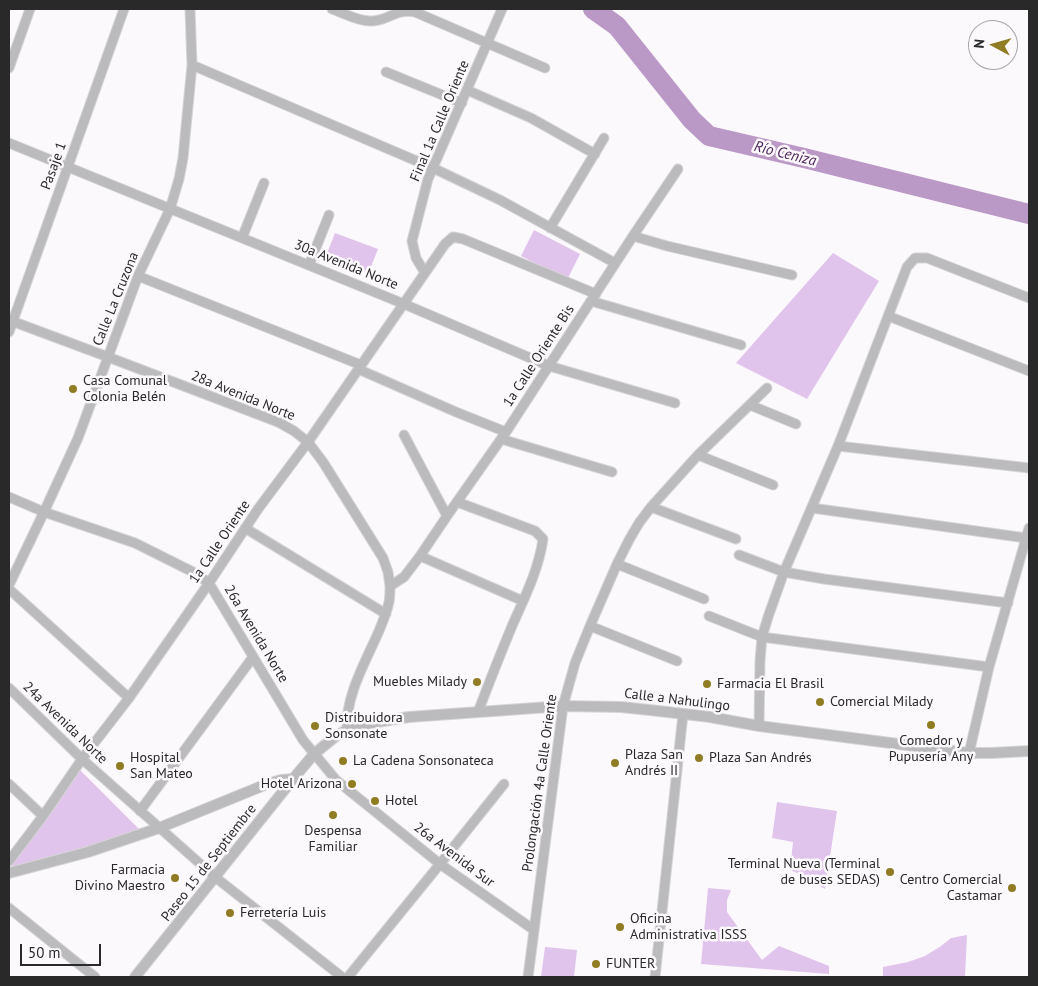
<!DOCTYPE html>
<meta charset="utf-8">
<style>
body{margin:0}
#map{position:relative;width:1038px;height:986px;overflow:hidden;background:#fcf9fd;font-family:"PT Sans",sans-serif}
canvas{display:block}
.frame{position:absolute;inset:0;border:10px solid #2a292a;pointer-events:none}
.north{position:absolute;left:968px;top:20px;width:50px;height:50px;box-sizing:border-box;background:#fcf9fd;border:1px solid #a8a6a9;border-radius:50%;rotate:276deg;font-size:14px;font-weight:700;line-height:20px;text-align:center;color:#2a292a}
.north::after{content:'';display:block;margin:auto;width:18px;height:22px;background:#8f7c23;clip-path:polygon(50% 0,100% 100%,50% 72%,0 100%)}
.scale{position:absolute;left:20px;top:944px;width:81px;height:22px;box-sizing:border-box;border:2px solid #2a292a;border-top:0;padding-left:6px;font-size:15px;line-height:18px;white-space:nowrap;color:#2a292a;-webkit-text-stroke:4px #fcf9fd;paint-order:stroke}
</style>
<div id="map">
<canvas width="1038" height="986"></canvas>
<div class="frame"></div>
<div class="north">N</div>
<div class="scale">50 m</div>
</div>
<script>
const context = document.querySelector('canvas').getContext('2d');
context.lineJoin = 'round';
function paint(path, color) {
  context.fillStyle = color;
  context.fill(path, 'evenodd');
}
function stroke(path, color, width, dash) {
  context.strokeStyle = color;
  context.lineWidth = width;
  context.lineCap = dash ? 'butt' : 'round';
  context.setLineDash(dash || []);
  context.stroke(path);
}
function label(font, color, halo, rows, align = 'center') {
  context.font = font + ' "PT Sans",sans-serif';
  context.lineWidth = 5;
  context.setLineDash([]);
  context.textBaseline = 'middle';
  context.strokeStyle = halo;
  context.fillStyle = color;
  for (const [text, x, y, turn = 0] of rows) {
    context.save();
    context.translate(x, y);
    context.rotate((+turn || 0) * Math.PI / 180);
    context.textAlign = isNaN(turn) ? turn : align;
    if (halo) context.strokeText(text, 0, 0);
    context.fillText(text, 0, 0);
    context.restore();
  }
}
paint(new Path2D(`
 M534 230 580 254 567 280 521 256Z
 M335 233 378 249 369 272 326 256Z
 M833 253 879 281 807 399 736 363Z
 M80 770 141 831 9 869Z
 M777 802 837 811 825 889 795 872 790 870 793 842 772 838Z
 M708 888 731 890 727 900V912L762 960 779 946 829 966V974L701 964Z
 M967 935 965 977H883V967L908 962 925 956 941 946 951 938Z
 M545 947 577 950 574 977H541Z`), '#e1c4eb');
stroke(new Path2D(`
 M593 9 617 26 692 120 709 136 804 158 1029 214`), '#bb99c6', 20);
const minor = new Path2D(`
 M332 9C344 13 357 21 370 21 387 22 395 8 415 12L545 68
 M192 65 433 168 500 200 615 263
 M9 68 30 9
 M386 72 462 103
 M467 90 531 118 595 154
 M9 143 404 304 549 366 675 403
 M550 228 604 138
 M633 236 667 246 792 275
 M242 238 264 183
 M309 265 329 215
 M425 273 416 258 412 241 428 179 502 9
 M138 276 361 365
 M591 301 741 345
 M888 316 1029 371
 M9 320 108 357 278 422 294 431 308 442 323 462 383 558 388 572 390 586
 M9 332 124 9
 M358 369 456 412 506 432
 M750 405 796 424
 M404 435 447 516
 M501 439 612 472
 M838 446 1029 468
 M698 455 773 485
 M9 497 44 512 135 543 193 572 209 583 303 740 336 780 440 864 534 930
 M457 502 535 531 543 539C539 569 524 599 512 626 500 655 489 683 478 712
 M651 507 736 539
 M812 508 1026 538
 M245 528 386 614
 M739 555 784 572 824 579 1008 603
 M420 556 523 601
 M617 564 704 599
 M9 585 44 512 78 438 138 276 170 209 179 179 183 158 192 65 190 9
 M9 589 129 698
 M709 616 762 637 989 667
 M590 626 677 661
 M9 688 82 759 215 877 342 977
 M759 726 760 661 762 637 768 617 784 572 838 446 907 267 915 258H927L1029 298
 M347 730C345 696 366 661 379 631 383 621 387 612 389 602 390 597 390 591 390 586L404 577 420 556 447 516 506 432 633 236 678 169
 M969 753 989 667 1029 528
 M9 784 43 816
 M140 811 253 657
 M9 861 43 816 82 759 129 698 209 583 258 509 308 442 445 244 453 237 463 239 596 294
 M9 908 95 977
 M348 977 440 864 504 784
 M528 977 563 706 575 663 590 626 617 564 629 540 639 523 651 507 698 455 767 388
 M655 977 683 714`);
const tertiary = new Path2D(`
 M9 873 88 852 159 828 267 784 281 780 293 779
 M135 977 293 779 314 754 336 736 347 730 377 722 409 717 563 706 621 707 650 710 710 717 759 726 968 753H991L1029 751`);
stroke(minor, '#d6d4d7', 11);
stroke(tertiary, '#d6d4d7', 12);
stroke(minor, '#bbbabc', 9);
stroke(tertiary, '#bbbabc', 10);
for (const [x, y, r, color] of [
 [73,389,5,"#8f7c23"],
 [477,682,5,"#8f7c23"],
 [707,684,5,"#8f7c23"],
 [820,702,5,"#8f7c23"],
 [931,725,5,"#8f7c23"],
 [315,726,5,"#8f7c23"],
 [699,758,5,"#8f7c23"],
 [343,761,5,"#8f7c23"],
 [615,763,5,"#8f7c23"],
 [120,766,5,"#8f7c23"],
 [352,784,5,"#8f7c23"],
 [375,801,5,"#8f7c23"],
 [333,815,5,"#8f7c23"],
 [890,872,5,"#8f7c23"],
 [175,878,5,"#8f7c23"],
 [1012,888,5,"#8f7c23"],
 [230,913,5,"#8f7c23"],
 [620,927,5,"#8f7c23"],
 [596,964,5,"#8f7c23"]
]) {
  const dot = new Path2D();
  dot.arc(x, y, r, 0, 2 * Math.PI);
  context.fillStyle = color;
  context.fill(dot);
  stroke(dot, '#fcf9fd', 2);
}
label('14px', '#2a292a', '#fcf9fd', [
 ["Final 1a Calle Oriente",440,121,-67],
 ["Pasaje 1",54,166,-70],
 ["30a Avenida Norte",346,265,22],
 ["Calle La Cruzona",116,299,-68],
 ["1a Calle Oriente Bis",539,356,-57],
 ["28a Avenida Norte",243,396,22],
 ["1a Calle Oriente",220,542,-56],
 ["26a Avenida Norte",256,634,59],
 ["Calle a Nahulingo",677,700,7],
 ["24a Avenida Norte",65,723,44],
 ["Prolongación 4a Calle Oriente",540,783,-82],
 ["26a Avenida Sur",454,855,37],
 ["Paseo 15 de Septiembre",209,863,-52]
]);
label('14px', '#2a292a', '#fcf9fd', [
 ["Casa Comunal",83,381],
 ["Colonia Belén",83,397],
 ["Muebles Milady",467,682,"right"],
 ["Farmacia El Brasil",717,684],
 ["Comercial Milady",830,702],
 ["Distribuidora",325,718],
 ["Sonsonate",325,734],
 ["Comedor y",931,741,"center"],
 ["Pupusería Any",931,757,"center"],
 ["Plaza San",625,755],
 ["Andrés II",625,771],
 ["Hospital",130,758],
 ["San Mateo",130,774],
 ["Plaza San Andrés",709,758],
 ["La Cadena Sonsonateca",353,761],
 ["Hotel Arizona",342,784,"right"],
 ["Hotel",385,801],
 ["Despensa",333,831,"center"],
 ["Familiar",333,847,"center"],
 ["Terminal Nueva (Terminal",880,864,"right"],
 ["de buses SEDAS)",880,880,"right"],
 ["Farmacia",165,870,"right"],
 ["Divino Maestro",165,886,"right"],
 ["Centro Comercial",1002,880,"right"],
 ["Castamar",1002,896,"right"],
 ["Ferretería Luis",240,913],
 ["Oficina",630,919],
 ["Administrativa ISSS",630,935],
 ["FUNTER",606,964]
], 'left');
label('italic 15px', '#4e245c', '#fcf9fd', [
 ["Río Ceniza",785,154,14]
]);
</script>
